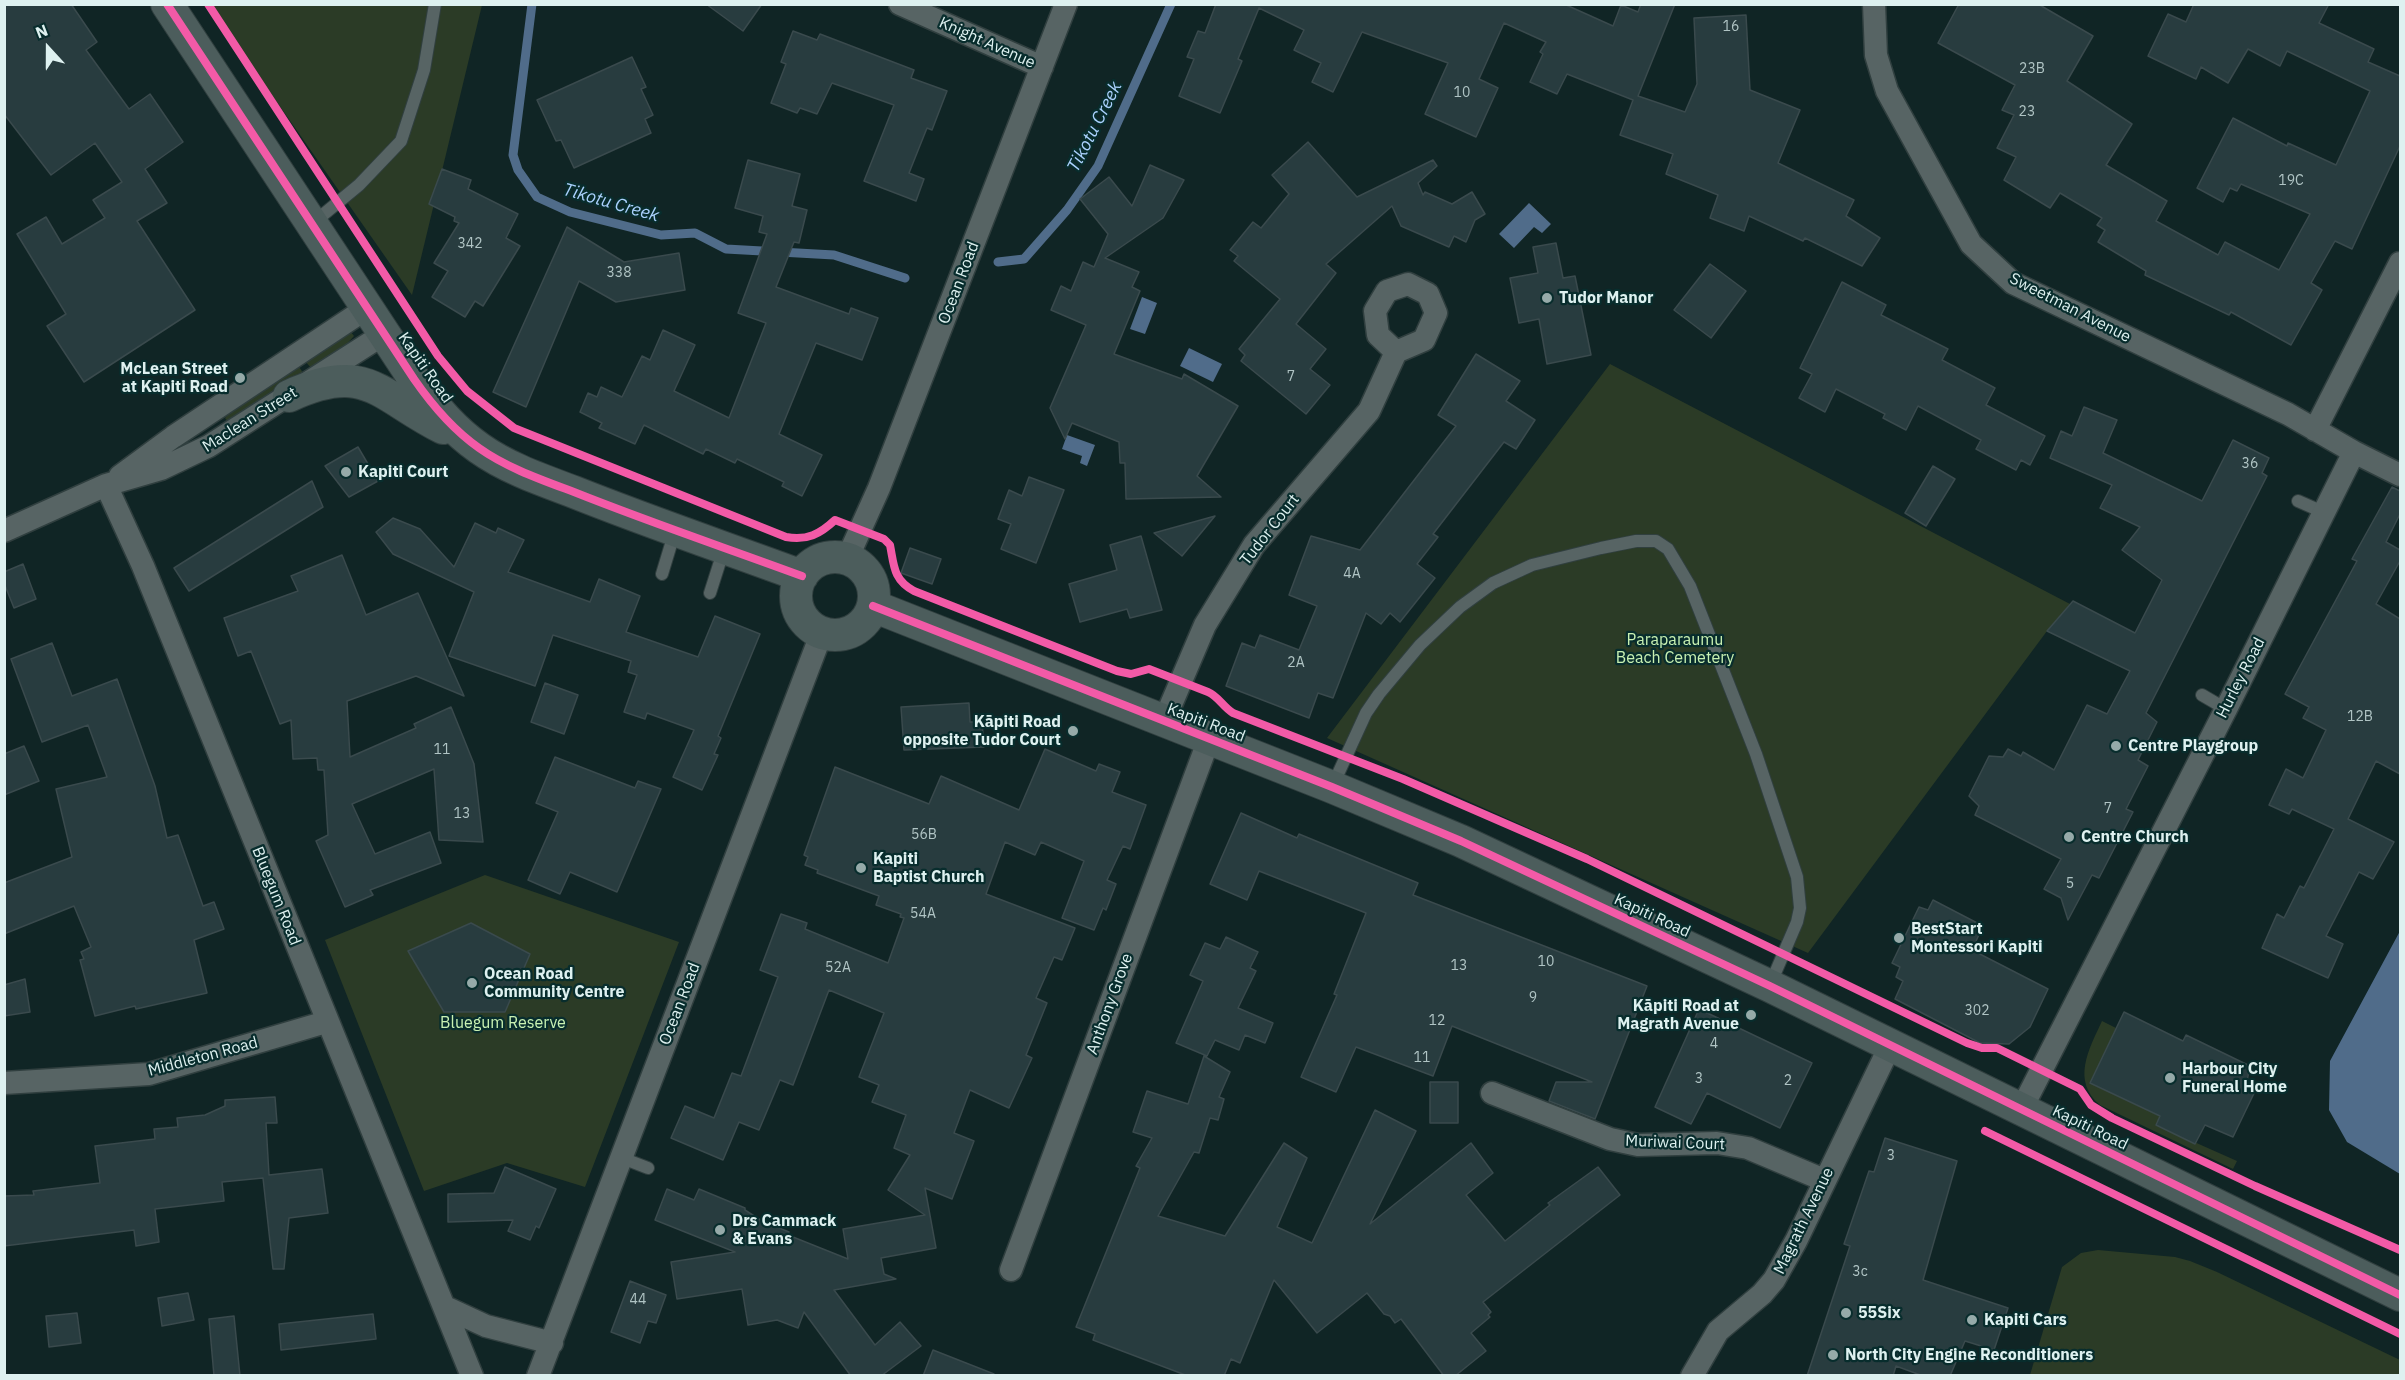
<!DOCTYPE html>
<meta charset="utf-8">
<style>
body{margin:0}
#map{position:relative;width:2405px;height:1380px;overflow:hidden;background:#102525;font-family:"IBM Plex Sans",sans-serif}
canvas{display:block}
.frame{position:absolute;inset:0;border:6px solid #def1f0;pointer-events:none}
.north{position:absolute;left:18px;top:18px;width:60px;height:60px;-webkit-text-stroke:4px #082d2d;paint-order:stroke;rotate:339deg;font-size:16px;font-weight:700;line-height:24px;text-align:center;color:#def1f0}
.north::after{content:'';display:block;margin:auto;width:21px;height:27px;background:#def1f0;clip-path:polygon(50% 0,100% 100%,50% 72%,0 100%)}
</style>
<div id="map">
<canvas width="2405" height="1380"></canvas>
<div class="frame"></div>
<div class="north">N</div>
</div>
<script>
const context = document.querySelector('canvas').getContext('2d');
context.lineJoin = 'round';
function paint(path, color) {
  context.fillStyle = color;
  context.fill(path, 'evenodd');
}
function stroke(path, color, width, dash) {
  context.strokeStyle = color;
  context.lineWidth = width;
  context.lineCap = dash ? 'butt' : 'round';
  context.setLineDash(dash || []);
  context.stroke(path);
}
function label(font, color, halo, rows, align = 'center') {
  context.font = font + ' "IBM Plex Sans",sans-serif';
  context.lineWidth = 4.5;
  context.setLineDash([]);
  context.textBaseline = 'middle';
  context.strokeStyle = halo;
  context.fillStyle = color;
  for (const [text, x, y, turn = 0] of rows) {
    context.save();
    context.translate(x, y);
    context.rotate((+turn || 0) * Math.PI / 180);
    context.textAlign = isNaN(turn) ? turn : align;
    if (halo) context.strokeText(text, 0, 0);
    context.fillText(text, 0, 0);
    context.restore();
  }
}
paint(new Path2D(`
 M209 5H482L412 295Z
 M350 331 354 336 345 346 311 368 305 361Z
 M1610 364 2070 604 2047 631 1808 953 1327 738Z
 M298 365 303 373 228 422 225 418 234 408Z
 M485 875 679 942 585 1187 507 1163 424 1191 325 940Z
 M2102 1021 2116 1028 2090 1083 2160 1116 2156 1125 2237 1161 2233 1169 2100 1105C2071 1081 2089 1049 2102 1021Z
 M2098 1250 2175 1257 2190 1261 2217 1272 2400 1360V1375H2030L2062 1267 2081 1253Z`), '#2b3b26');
paint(new Path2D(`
 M1529 203 1551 224 1542 233 1534 227 1514 248 1499 234Z
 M1142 297 1157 303 1145 334 1130 329Z
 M1189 348 1222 364 1213 382 1180 366Z
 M1067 435 1095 445 1087 466 1080 463 1082 456 1062 449Z
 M2400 931V1174L2347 1142 2329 1110 2330 1061Z`), '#506c8a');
stroke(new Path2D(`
 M532 4 513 155 518 170 537 197 570 212 661 235 695 233 726 249 834 255 905 278
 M998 262 1024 259 1067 210 1098 166 1171 4`), '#506c8a', 9);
const building = new Path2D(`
 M4 4H71L97 42 86 50 129 109 150 94 183 142 145 169 167 203 137 221 195 310 84 382 47 326 66 314 17 234 46 217 62 244 105 218 93 200 122 182 95 143 51 175 4 114Z
 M706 4H762L743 31Z
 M1216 4H1564L1613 26 1621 5 1638 12 1641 4H1675L1638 96 1685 112 1697 84 1694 18 1746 15 1750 90 1800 110 1778 163 1854 200 1846 216 1880 238 1862 266 1805 238 1803 241 1749 216 1744 231 1710 218 1718 195 1666 174 1673 154 1620 135 1633 100 1567 74 1557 94 1530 82 1543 54 1540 52 1546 42 1504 23 1479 79 1498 88 1476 137 1425 114 1448 63 1362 32 1333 92 1312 82 1321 63 1294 50 1304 30 1259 8 1238 59 1242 61 1220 113 1179 96 1194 59 1187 57 1198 31 1205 33Z
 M1959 4H2038L2093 36 2067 81 2132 124 2106 165 2167 201 2156 221 2218 255 2225 242 2279 270 2310 214 2241 184 2237 191 2230 188 2223 202 2197 188 2233 118 2287 146 2288 143 2336 165 2370 91 2287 51 2280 66 2248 49 2228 83 2201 67 2196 79 2148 56 2168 14 2186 22 2194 4H2329L2319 23 2374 49 2368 62 2400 76V146L2352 249 2335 241 2311 283 2322 290 2291 345 2231 312 2229 315 2145 275 2146 271 2098 242 2105 230 2097 225 2102 218 2060 193 2050 208 2004 180 2016 157 1997 148 2014 115 2002 110 2015 85 1938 43Z
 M793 31 817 40 820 34 914 70 911 78 947 91 932 130 927 128 909 173 924 179 916 201 864 181 894 105 832 83 817 114 800 108 797 113 771 103 786 64 781 62Z
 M632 57 646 87 641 89 653 115 645 119 651 133 574 168 561 140 556 141 537 100Z
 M1308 142 1357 197 1433 160 1437 166 1418 183 1423 195 1425 192 1452 204 1472 192 1485 214 1475 220 1466 242 1454 236 1449 247 1401 226 1392 206 1326 264 1336 273 1296 324 1326 349 1310 369 1330 385 1306 414 1241 361 1245 355 1239 349 1280 299 1234 261 1238 256 1230 250 1253 222 1261 228 1289 194 1272 175Z
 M748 160 800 174 792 206 807 210 799 243 794 242 776 287 849 314 851 308 878 318 862 360 816 343 779 434 822 455 802 496 782 486 784 482 737 459 735 463 706 449 703 454 644 425 635 444 599 428 602 423 580 412 588 393 597 397 601 387 622 397 642 356 650 360 663 330 695 345 674 391 729 418 766 323 738 313 767 234 759 232 763 216 735 208Z
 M1150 165 1184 180 1163 218 1105 258 1139 272 1132 287 1140 291 1114 354 1182 379 1184 374 1238 406 1197 476 1221 497 1126 499 1125 463H1120L1119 442 1072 423 1065 439 1050 408 1086 325 1051 310 1061 286 1071 291 1083 262 1094 267 1108 234 1080 199 1109 177 1132 206Z
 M442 169 471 180 468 189 518 214 506 238 520 246 483 306 475 301 465 317 432 297 448 271 434 263 459 223 454 221 455 217 429 204Z
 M567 227 624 262 679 253 685 290 616 302 579 281 526 407 493 392Z
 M1556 243 1563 278 1575 276 1591 355 1547 364 1539 319 1519 323 1510 278 1538 273 1533 247Z
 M1710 264 1746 291 1711 338 1674 310Z
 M1842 282 1886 305 1881 315 1948 349 1942 360 1995 388 1986 405 2045 436 2030 465 2021 460 2016 470 1976 449 1981 440 1918 406 1906 430 1883 418 1885 414 1836 389 1825 412 1799 398 1812 374 1800 368Z
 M1476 354 1520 381 1506 401 1535 420 1516 449 1504 442 1433 534 1438 537 1417 564 1435 578 1400 622 1390 613 1381 624 1366 613 1333 698 1318 693 1309 718 1226 686 1242 643 1255 648 1260 635 1299 650 1317 606 1289 595 1311 536 1360 550 1456 426 1438 415Z
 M2084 407 2117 420 2103 453 2202 501 2233 440 2269 458 2262 473 2267 476 2146 713 2157 722 2138 760 2148 766 2126 809 2133 812 2099 878 2092 875 2068 920 2061 898 2044 889 2061 859 1975 815 1979 806 1969 796 1989 756 2003 757 2008 749 2021 756 2023 752 2054 770 2087 705 2107 714 2130 671 2047 631 2073 601 2135 633 2162 580 2122 550 2140 527 2100 508 2112 485 2050 458 2061 431 2072 436Z
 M358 447 378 481 349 497 325 466Z
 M1933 466 1955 479 1926 526 1905 513Z
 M1029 477 1064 490 1036 563 1001 549 1011 524 998 519 1009 490 1022 496Z
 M312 481 323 507 189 591 174 568Z
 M2392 487 2400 491V514L2386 542 2400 550V561L2376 604 2400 619V774L2376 761 2348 819 2394 842 2373 879 2359 872 2326 936 2343 944 2328 978 2262 948 2277 914 2284 918 2300 886 2304 888 2334 829 2292 809 2289 814 2269 805 2286 769 2303 778 2326 730 2303 718 2309 707 2285 694 2357 561 2352 559Z
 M1215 516 1182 556 1154 533Z
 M393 518 420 529 454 567 475 523 496 533 498 528 524 540 508 572 590 602 599 579 640 596 626 632 698 657 715 616 760 634 718 736 721 738 714 754 718 755 702 790 673 777 694 730 647 713 645 719 624 712 637 675 628 672 631 661 553 635 535 686 449 656 474 592 393 554 376 532Z
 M1141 536 1162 610 1130 618 1127 609 1080 622 1069 584 1117 570 1110 545Z
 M910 548 941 559 932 584 901 573Z
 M342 555 366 615 418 593 464 696 416 676 347 701 350 757 416 728 414 724 451 707 474 764 483 842 439 840 434 769 352 804 375 854 430 832 441 863 370 890 373 895 345 907 316 841 328 835 324 770H318L317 758 293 759 291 720 280 724 251 651 238 656 224 618 298 591 291 576Z
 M23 564 36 599 14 608 4 583V572Z
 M52 643 72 696 117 679 155 786 167 838 178 835 203 906 214 902 224 929 194 940 207 993 136 1009 135 1006 95 1016 80 960 84 959 81 952 91 947 74 906 4 934V883L72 857 56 789 107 777 88 725 42 742 11 659Z
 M545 683 578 695 564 734 531 722Z
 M969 703 970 722H982L984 747 904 750 901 707Z
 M24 746 39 781 4 795V754Z
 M1045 749 1096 771 1099 764 1120 772 1112 792 1146 805 1130 849 1123 846 1107 880 1116 884 1106 910 1103 908 1094 930 1062 918 1084 861 1041 842 1035 855 1005 842 986 894 1075 928 1062 960 1054 957 1036 998 1047 1003 1026 1055 1032 1058 1009 1108 970 1090 954 1133 974 1141 952 1199 925 1188 936 1248 881 1258 884 1274 896 1279 834 1290 875 1345 900 1322 921 1346 881 1376H851L804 1312 798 1328 777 1320 748 1325 742 1289 677 1299 671 1262 735 1252 655 1220 667 1189 694 1200 699 1189 745 1208V1210L762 1221 789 1232 788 1235 848 1259 843 1229 925 1215 888 1190 910 1155 894 1148 906 1115 872 1102 879 1085 859 1077 884 1013 829 990 793 1085 780 1080 759 1130 739 1122 723 1160 671 1138 685 1106 714 1118 732 1073 741 1076 778 977 760 970 781 914 807 923 805 929 888 963 904 918 900 917 901 914 876 905 879 896 817 873 818 870 805 865 808 857 804 855 835 767 929 804 941 776 1019 810Z
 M555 757 635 788 638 781 661 789 617 892 570 872 560 894 528 880 558 812 536 803Z
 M1241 813 1297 838 1299 834 1418 883 1413 895 1647 986 1595 1119 1549 1101 1556 1082H1592L1452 1026 1433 1076 1356 1047 1336 1092 1301 1077 1337 995 1334 994 1366 913 1259 871 1247 900 1210 884Z
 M1933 900 1983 926 1972 950 2048 989 2030 1027 2009 1044 1980 1043 1895 999 1903 981 1896 977 1900 967 1892 963 1919 907 1928 910Z
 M471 923 530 954 505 1012H444L408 951Z
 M1226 937 1258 952 1250 968 1256 971 1238 1008 1273 1023 1265 1043 1245 1035 1239 1050 1215 1040 1207 1056 1176 1043 1203 981 1190 975 1205 943 1220 949Z
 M25 979 30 1012 4 1016V985Z
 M1699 1009 1812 1063 1780 1128 1707 1093 1691 1124 1655 1107Z
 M2124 1012 2183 1041 2186 1035 2250 1066 2247 1081 2258 1085 2233 1137 2205 1125 2195 1144 2156 1125 2160 1116 2090 1083Z
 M1204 1056 1230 1072 1219 1097 1224 1099 1218 1120 1210 1118 1199 1153 1194 1152 1158 1216 1225 1236 1284 1143 1307 1158 1277 1227 1312 1243 1375 1110 1416 1131 1370 1224 1471 1143 1493 1173 1466 1195 1505 1241 1550 1205 1548 1203 1598 1167 1620 1195 1483 1302 1491 1312 1488 1315 1490 1317 1471 1333 1486 1351 1455 1376H1444L1401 1319 1395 1323 1390 1316 1384 1314 1367 1293 1317 1333 1274 1280 1240 1363 1231 1359 1224 1376H1188L1093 1340 1095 1334 1076 1327 1140 1168 1136 1166 1152 1138 1133 1132 1147 1091 1188 1104Z
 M1430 1082H1458V1123H1430Z
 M275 1097 277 1123H266L269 1175 322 1169 328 1213 289 1218 284 1269H273L263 1178 222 1182 224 1201 155 1209 159 1242 136 1246 134 1230 4 1246V1196L34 1195 33 1191 100 1183 95 1146 155 1139 154 1129 178 1127 177 1118 205 1115 225 1106V1100Z
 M1885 1138 1957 1161 1923 1280 2008 1308 1994 1350 1965 1341 1950 1376H1923L1896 1366 1893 1376H1807L1850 1246 1844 1244 1869 1171 1874 1172Z
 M505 1167 556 1189 539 1228 536 1226 530 1240 508 1231 513 1220 448 1222V1194L494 1193Z
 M630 1281 666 1295 656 1323 648 1321 640 1343 611 1332Z
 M188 1293 194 1320 162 1326 158 1298Z
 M77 1313 81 1343 49 1347 46 1316Z
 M373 1314 376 1339 281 1350 279 1324Z
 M234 1316 240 1376H214L209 1319Z
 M933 1350 994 1374 993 1376H923Z`);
paint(building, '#283c3f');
stroke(building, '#3a4a4d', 1.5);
const service = new Path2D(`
 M313 223 359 185 401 141 424 70 435 4
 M2298 501 2323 512
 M662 574 675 531
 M710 593 724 549
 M2202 695 2226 709
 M1332 787 1366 713 1379 694 1420 645 1460 607 1493 583 1532 565 1601 548 1636 541H1656L1668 549 1690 586 1756 754 1797 877 1800 908 1797 922 1770 985
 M622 1158 648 1168`);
const minor = new Path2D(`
 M900 4 1042 67
 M1874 4 1876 55 1887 91 1971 244 2013 283 2288 414 2354 452 2226 709 2021 1110
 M2315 430 2400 263
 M2354 452 2400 475
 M120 476 173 437 367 308
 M106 485 143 566 472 1376
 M4 531 106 485 161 469 209 446 384 334
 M847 559 879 488 1066 4
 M1164 721 1205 625 1254 545 1369 411 1396 352 1378 335 1375 311 1387 291 1408 284 1428 294 1436 313 1424 340 1396 352
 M4 1083 149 1074 326 1022
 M1492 1093 1610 1139 1638 1145 1717 1143 1748 1148 1824 1180
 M1011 1270 1209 739
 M445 1307 486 1326 552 1343
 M538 1376 822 632
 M1692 1376 1718 1331 1762 1294 1774 1280 1796 1241 1890 1046`);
const secondary = new Path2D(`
 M167 4 414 379C432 405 452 429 479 448 507 468 542 480 574 492 649 522 726 548 802 576
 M289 396C367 360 379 396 443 428
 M796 596a39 39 0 1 1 78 0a39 39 0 1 1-78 0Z
 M873 606 1332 787 1461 841 1770 986 2400 1295`);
stroke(service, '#303f3f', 14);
stroke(minor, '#303f3f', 25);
stroke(secondary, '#303f3f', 34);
stroke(service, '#576464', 12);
stroke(minor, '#576464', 22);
stroke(secondary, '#4c5d5c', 32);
stroke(new Path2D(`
 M167 4 414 379C432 405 452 429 479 448 507 468 542 480 574 492 649 522 726 548 802 576
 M208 4 438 356 467 391 514 428 786 537C807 541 820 534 835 520L884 539 890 545C894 565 893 580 914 591L1117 671 1131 674 1149 669 1208 692C1218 696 1223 707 1233 713L1403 779 1587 859 1967 1043 1982 1048H1997L2080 1089 2091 1105 2112 1118 2255 1186 2400 1250
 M873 606 1332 787 1461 841 1770 986 2400 1295
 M1985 1131 2400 1334`), '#f35aa7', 8);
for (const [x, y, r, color] of [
 [1547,298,6,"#96aaa9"],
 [240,378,6,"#96aaa9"],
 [346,472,6,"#96aaa9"],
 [1073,731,6,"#96aaa9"],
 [2116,746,6,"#96aaa9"],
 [2069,837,6,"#96aaa9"],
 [861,868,6,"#96aaa9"],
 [1899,938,6,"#96aaa9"],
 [472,983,6,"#96aaa9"],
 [1751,1015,6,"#96aaa9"],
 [2170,1078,6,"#96aaa9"],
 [720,1230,6,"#96aaa9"],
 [1846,1313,6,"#96aaa9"],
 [1972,1320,6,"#96aaa9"],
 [1833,1355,6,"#96aaa9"]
]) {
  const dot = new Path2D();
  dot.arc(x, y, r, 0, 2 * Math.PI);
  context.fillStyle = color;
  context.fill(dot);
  stroke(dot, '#082d2d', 2);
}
label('14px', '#b0c4c4', null, [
 ["16",1731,27],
 ["23B",2032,69],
 ["10",1462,93],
 ["23",2027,112],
 ["19C",2291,181],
 ["342",470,244],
 ["338",619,273],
 ["7",1291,377],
 ["36",2250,464],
 ["4A",1352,574],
 ["2A",1296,663],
 ["12B",2360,717],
 ["11",442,750],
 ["7",2108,809],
 ["13",462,814],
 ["56B",924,835],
 ["5",2070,884],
 ["54A",923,914],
 ["10",1546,962],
 ["13",1459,966],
 ["52A",838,968],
 ["9",1533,998],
 ["302",1977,1011],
 ["12",1437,1021],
 ["4",1714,1044],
 ["11",1422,1058],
 ["3",1699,1079],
 ["2",1788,1081],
 ["3",1891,1156],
 ["3c",1860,1272],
 ["44",638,1300]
]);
label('16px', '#def1f0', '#082d2d', [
 ["Knight Avenue",987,43,24],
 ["Ocean Road",959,283,-69],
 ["Sweetman Avenue",2070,308,27],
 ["Kapiti Road",425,368,55],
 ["Maclean Street",250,420,-32],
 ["Tudor Court",1270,530,-52],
 ["Hurley Road",2241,678,-63],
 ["Kapiti Road",1206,723,21],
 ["Bluegum Road",276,896,68],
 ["Kapiti Road",1652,916,25],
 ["Ocean Road",680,1004,-69],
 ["Anthony Grove",1110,1004,-70],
 ["Middleton Road",203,1057,-15],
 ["Kapiti Road",2090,1128,26],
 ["Muriwai Court",1675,1143,2],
 ["Magrath Avenue",1804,1221,-64]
]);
label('bold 16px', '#def1f0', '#082d2d', [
 ["Tudor Manor",1559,298],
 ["McLean Street",228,369,"right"],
 ["at Kapiti Road",228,387,"right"],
 ["Kapiti Court",358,472],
 ["Kāpiti Road",1061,722,"right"],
 ["opposite Tudor Court",1061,740,"right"],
 ["Centre Playgroup",2128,746],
 ["Centre Church",2081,837],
 ["Kapiti",873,859],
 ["Baptist Church",873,877],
 ["BestStart",1911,929],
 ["Montessori Kapiti",1911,947],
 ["Ocean Road",484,974],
 ["Community Centre",484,992],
 ["Kāpiti Road at",1739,1006,"right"],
 ["Magrath Avenue",1739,1024,"right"],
 ["Harbour City",2182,1069],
 ["Funeral Home",2182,1087],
 ["Drs Cammack",732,1221],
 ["& Evans",732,1239],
 ["55Six",1858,1313],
 ["Kapiti Cars",1984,1320],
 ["North City Engine Reconditioners",1845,1355]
], 'left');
label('16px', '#c9f1b2', '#082d2d', [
 ["Paraparaumu",1675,640],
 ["Beach Cemetery",1675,658],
 ["Bluegum Reserve",503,1023]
]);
label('italic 18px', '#abd1fd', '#082d2d', [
 ["Tikotu Creek",1095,127,-63],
 ["Tikotu Creek",611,203,16]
]);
</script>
